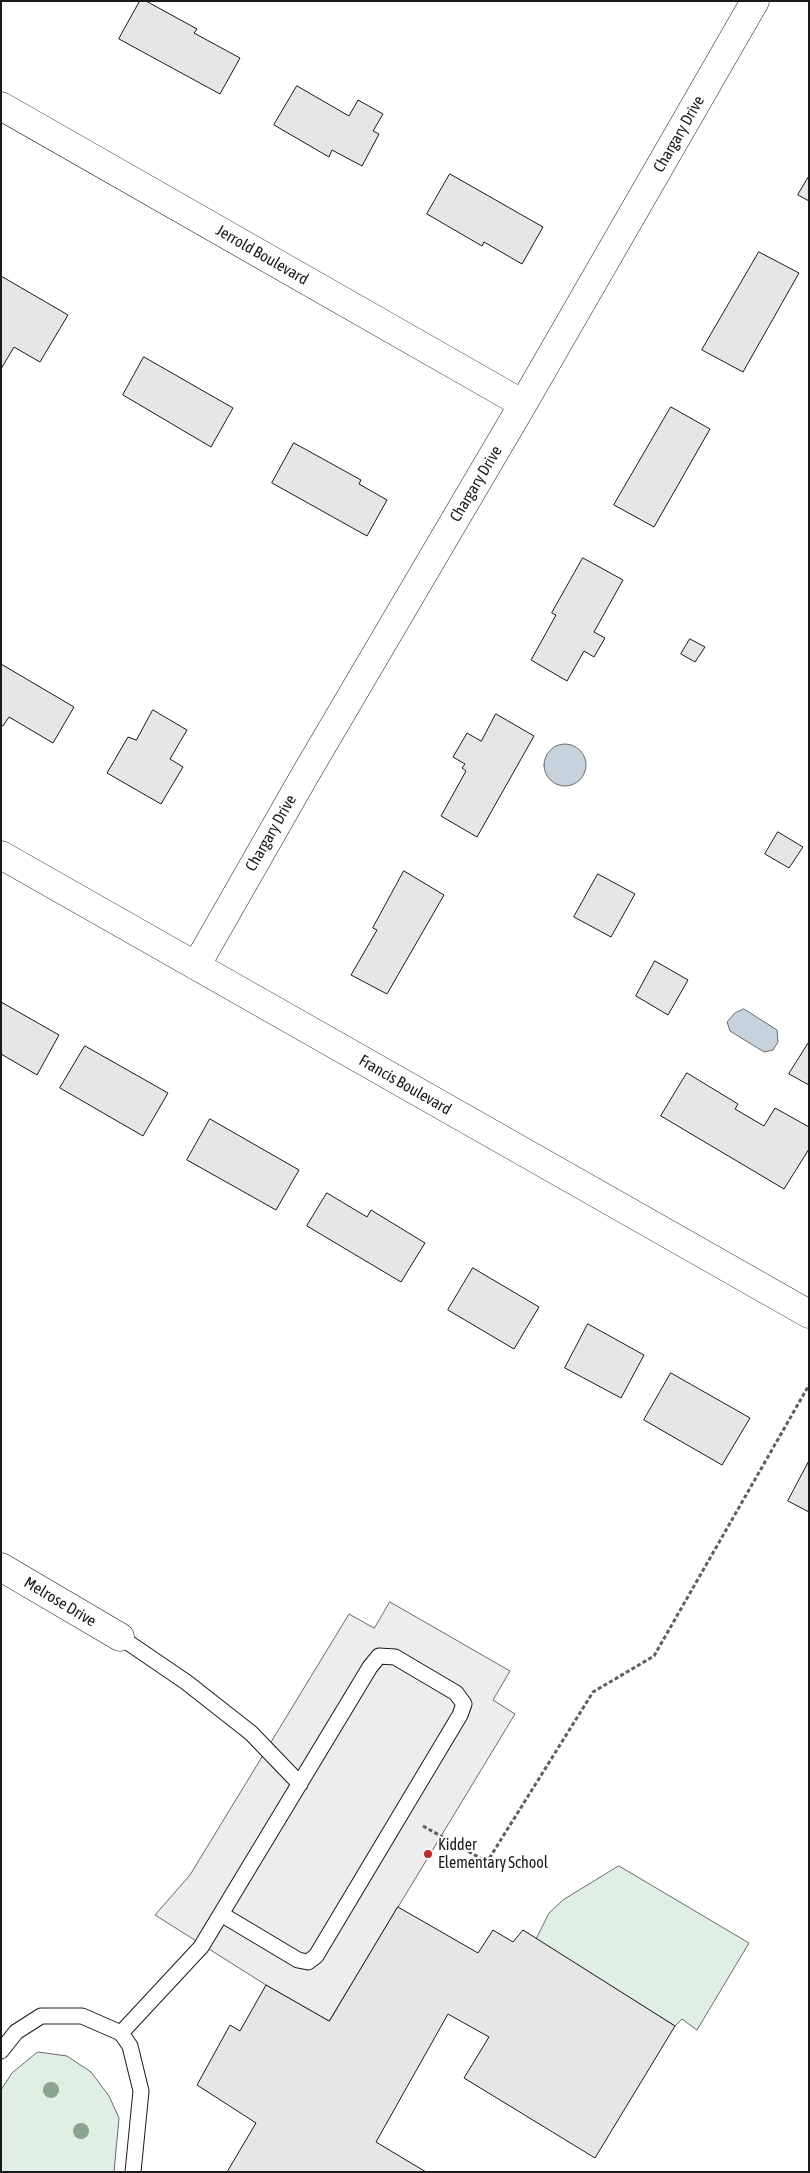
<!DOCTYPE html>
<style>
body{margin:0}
#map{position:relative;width:810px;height:2173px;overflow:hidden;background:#fff;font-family:"Asap Condensed",sans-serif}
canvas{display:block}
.frame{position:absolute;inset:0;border:2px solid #1a1a1a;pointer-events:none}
</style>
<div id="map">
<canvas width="810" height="2173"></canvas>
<div class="frame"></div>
</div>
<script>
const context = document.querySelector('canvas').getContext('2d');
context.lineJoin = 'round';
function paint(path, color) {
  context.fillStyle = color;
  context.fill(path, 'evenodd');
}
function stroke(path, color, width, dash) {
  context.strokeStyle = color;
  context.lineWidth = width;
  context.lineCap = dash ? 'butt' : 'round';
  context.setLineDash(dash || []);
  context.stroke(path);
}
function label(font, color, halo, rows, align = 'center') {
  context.font = font + ' "Asap Condensed",sans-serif';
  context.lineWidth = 4;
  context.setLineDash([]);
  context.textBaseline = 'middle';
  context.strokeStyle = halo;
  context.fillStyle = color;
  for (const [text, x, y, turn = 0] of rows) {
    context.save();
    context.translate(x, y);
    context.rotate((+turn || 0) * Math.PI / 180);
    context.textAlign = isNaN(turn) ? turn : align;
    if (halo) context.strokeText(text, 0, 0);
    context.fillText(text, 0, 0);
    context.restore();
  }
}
const green = new Path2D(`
 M619 1866 749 1943 697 2030 682 2019 675 2026 536 1939 549 1913 563 1900Z
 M38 2052 67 2056 91 2072 109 2096 119 2118 114 2172H1V2090L12 2073Z`);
paint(green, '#e0efe3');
stroke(green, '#6a6a6a', 1);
const parking = new Path2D(`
 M390 1602 510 1671 493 1700 515 1714 329 2021 266 1985 155 1915 190 1875 349 1614 374 1628Z`);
paint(parking, '#ededed');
stroke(parking, '#6a6a6a', 1);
const water = new Path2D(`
 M544 765a21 21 0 1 1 42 0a21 21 0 1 1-42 0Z
 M744 1009 777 1030 778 1042 773 1050 764 1052 730 1031 727 1022 735 1013Z`);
paint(water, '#c6d2dc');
stroke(water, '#6a6a6a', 1);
const building = new Path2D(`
 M140 1H146L197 29 194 33 240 58 220 94 119 39Z
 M297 86 349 116 358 100 383 114 373 131 379 134 362 166 332 150 329 157 274 125Z
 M450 174 543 227 522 264 484 242 482 246 427 214Z
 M809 176V201L798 195Z
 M759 252 799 273 743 372 702 350Z
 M1 276 68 315 40 362 14 347 1 369Z
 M144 357 233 408 211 447 123 395Z
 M671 407 710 429 654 527 614 505Z
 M294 443 361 480 359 484 387 500 367 536 272 483Z
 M583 558 623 580 594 632 605 638 594 657 584 651 567 681 531 660 556 615 552 613Z
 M690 639 705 647 695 662 681 654Z
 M1 664 74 707 53 743 9 717 3 726 1 725Z
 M153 710 187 730 170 759 183 767 161 804 107 773 128 737 136 740Z
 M496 714 534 736 477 837 441 816 466 771 462 768 465 764 453 757 467 733 481 741Z
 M778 832 803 847 789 868 765 854Z
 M404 871 444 895 387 994 351 975 377 930 373 928Z
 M598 874 635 894 611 937 574 917Z
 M655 961 688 980 668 1015 636 996Z
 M1 1002 59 1035 37 1075 1 1054Z
 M809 1042V1085L789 1074Z
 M85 1046 168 1093 143 1136 60 1088Z
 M687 1073 738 1104 735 1109 764 1126 775 1108 809 1127V1149L784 1189 661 1116Z
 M210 1119 299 1170 276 1210 187 1160Z
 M327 1193 367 1217 371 1210 425 1243 401 1282 307 1226Z
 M473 1268 539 1307 514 1349 448 1310Z
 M588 1324 644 1355 621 1398 565 1368Z
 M671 1373 750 1418 722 1465 644 1420Z
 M809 1461V1512L788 1501Z
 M398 1907 478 1953 493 1930 513 1942 523 1930 675 2026 595 2158 464 2078 489 2037 448 2014 376 2142 426 2172H227L256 2123 197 2085 230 2025 240 2031 266 1985 329 2021Z`);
paint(building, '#e6e6e6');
stroke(building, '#1a1a1a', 1);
const lane = new Path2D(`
 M120 1637 186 1682 251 1733 300 1784
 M121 2033 201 1947 370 1667 379 1656 395 1657 456 1693 464 1704 460 1715 316 1956 308 1962 298 1960 221 1914
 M1 2051 16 2032 41 2016H82L121 2033 130 2046 141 2091 133 2172`);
const street = new Path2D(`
 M1 106 523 404
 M1 855 809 1314
 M196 966 305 775 523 404 755 1
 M1 1567 120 1637`);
stroke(lane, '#1a1a1a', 17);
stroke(street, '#1a1a1a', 29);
stroke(new Path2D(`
 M423 1826 487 1862 593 1692 654 1656 809 1385`), '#5f5f5f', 3, [4, 2.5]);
stroke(lane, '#fff', 15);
stroke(street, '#fff', 28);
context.fillStyle = '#8aa48f';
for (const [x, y] of [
 [51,2090],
 [81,2131]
]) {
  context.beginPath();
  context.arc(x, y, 8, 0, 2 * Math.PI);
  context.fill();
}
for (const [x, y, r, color] of [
 [428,1854,5,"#c62828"]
]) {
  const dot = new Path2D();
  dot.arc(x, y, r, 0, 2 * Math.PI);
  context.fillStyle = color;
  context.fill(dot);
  stroke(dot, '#fff', 2);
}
label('16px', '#1a1a1a', '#fff', [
 ["Chargary Drive",679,134,-60],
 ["Jerrold Boulevard",262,255,30],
 ["Chargary Drive",476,484,-59],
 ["Chargary Drive",271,833,-60],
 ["Francis Boulevard",405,1085,30],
 ["Melrose Drive",60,1602,31]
]);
label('16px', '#1a1a1a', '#fff', [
 ["Kidder",438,1845],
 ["Elementary School",438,1863]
], 'left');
</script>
